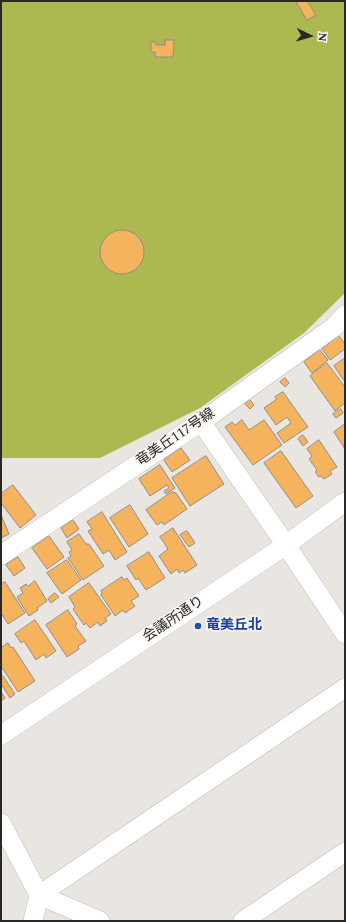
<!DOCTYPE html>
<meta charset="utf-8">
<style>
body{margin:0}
#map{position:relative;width:346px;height:922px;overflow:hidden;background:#e9e6e2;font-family:Spectral,serif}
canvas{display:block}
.frame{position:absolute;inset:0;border:2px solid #292826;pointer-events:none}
.north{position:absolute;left:290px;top:16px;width:40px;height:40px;-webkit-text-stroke:3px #f7f3f0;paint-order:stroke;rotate:95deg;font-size:11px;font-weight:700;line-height:16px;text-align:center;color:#292826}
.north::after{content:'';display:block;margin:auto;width:14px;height:18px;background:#292826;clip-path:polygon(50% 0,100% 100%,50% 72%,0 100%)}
</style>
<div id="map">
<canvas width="346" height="922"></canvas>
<div class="frame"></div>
<div class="north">N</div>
</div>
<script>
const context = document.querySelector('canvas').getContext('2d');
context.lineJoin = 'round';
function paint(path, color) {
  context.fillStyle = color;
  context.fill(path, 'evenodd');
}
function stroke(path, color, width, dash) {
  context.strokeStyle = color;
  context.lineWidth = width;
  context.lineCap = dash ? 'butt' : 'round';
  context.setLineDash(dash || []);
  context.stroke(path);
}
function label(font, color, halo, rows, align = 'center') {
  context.font = font + ' Spectral,"Noto Sans JP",serif';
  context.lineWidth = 3.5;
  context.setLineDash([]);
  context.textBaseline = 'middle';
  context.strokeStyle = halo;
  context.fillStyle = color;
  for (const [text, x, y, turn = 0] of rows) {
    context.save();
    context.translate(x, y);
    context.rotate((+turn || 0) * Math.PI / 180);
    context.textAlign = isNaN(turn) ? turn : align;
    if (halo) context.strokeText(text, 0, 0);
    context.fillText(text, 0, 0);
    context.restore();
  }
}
paint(new Path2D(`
 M1 1H345V293L304 333 200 408 100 458H1Z`), '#aeb850');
const building = new Path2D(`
 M296 1H307L316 15 307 20Z
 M165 40H174L173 57H155V52H151V42H156V45H165Z
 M100 252a22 22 0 1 1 44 0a22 22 0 1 1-44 0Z
 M339 336 345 344V349L330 360 322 349Z
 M320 350 328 360 312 373 304 362Z
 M345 358V382L334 366Z
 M327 363 345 387V403L335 411 310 376Z
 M285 378 289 383 285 387 280 382Z
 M283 392 308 427 284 443 277 433 291 423 287 417 276 425 264 408 277 399 275 397Z
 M250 400 254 405 250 409 245 404Z
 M341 409 343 413 336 418 333 414Z
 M242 420 249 430 264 420 282 445 253 465 225 427 232 422 235 425Z
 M345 424V449L334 432Z
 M303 435 308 442 303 446 298 439Z
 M319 440 337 467 330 471 332 474 324 479 321 476 319 477 315 472 317 470 309 459 312 456 307 449Z
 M181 448 190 460 172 472 164 460Z
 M281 451 313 496 296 508 264 463Z
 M206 456 224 484 190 506 172 478Z
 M160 465 175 488 166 494 164 491 169 488 167 485 150 496 139 479Z
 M13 485 36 515 20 528 1 503V494Z
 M172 492 176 493 187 509 164 525 162 522 157 525 146 510Z
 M130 505 148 534 129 547 110 518Z
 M102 512 127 552 115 560 109 550 103 554 88 531 92 529 87 522Z
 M1 515 9 534 1 538Z
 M73 520 79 529 67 538 61 528Z
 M173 528 197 565 185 573 183 570 179 573 177 569 171 574 159 556 168 549 160 537Z
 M187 531 195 543 189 547 180 535Z
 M79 534 86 544H89L104 566 83 580 68 558 71 556 69 552 72 550 67 542Z
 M49 536 64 557 47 569 32 548Z
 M149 552 165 578 146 590 138 578 136 580 127 566Z
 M18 557 25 568 14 576 6 565Z
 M67 560 81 580 62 594 47 573Z
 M122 577 124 580 127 578 139 596 131 601 135 606 125 613 123 610 115 616 101 595 102 593 101 591Z
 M35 581 47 601 37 608 38 610 29 616 17 597 23 593 20 588 26 584 28 586Z
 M5 582 25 613 8 624 1 613V584Z
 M89 583 111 614 105 618 107 621 100 626 98 622 90 628 86 623 84 625 73 609 75 607 69 597Z
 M55 593 59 597 51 603 48 599Z
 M68 610 77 624 75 626 86 641 78 646 79 649 67 657 46 625Z
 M35 620 56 651 46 658 44 654 36 660 24 641 21 643 15 634Z
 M8 643 11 648 13 647 35 681 18 692 1 666V648Z
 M3 676 15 694 10 698 1 684V677Z
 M1 692 5 698 1 701Z`);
paint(building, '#f6b35d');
stroke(building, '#908d8a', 1);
const minor = new Path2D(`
 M201 422 286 545 345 634
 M1 555 201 422 334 327 345 315
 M1 735 286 545 345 502
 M1 823 39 895 100 921
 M33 921 39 895 345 688
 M243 921 345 852`);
stroke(minor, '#bebbb7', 20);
stroke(minor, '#fff', 19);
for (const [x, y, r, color] of [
 [198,626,4,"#1a4fb4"]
]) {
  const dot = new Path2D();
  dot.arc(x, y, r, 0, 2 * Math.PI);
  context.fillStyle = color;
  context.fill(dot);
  stroke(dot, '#f7f3f0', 1.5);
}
label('14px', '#292826', '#f7f3f0', [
 ["竜美丘117号線",176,438,-34],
 ["会議所通り",174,620,-34]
]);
label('bold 14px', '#164399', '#f7f3f0', [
 ["竜美丘北",206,626]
], 'left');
</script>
